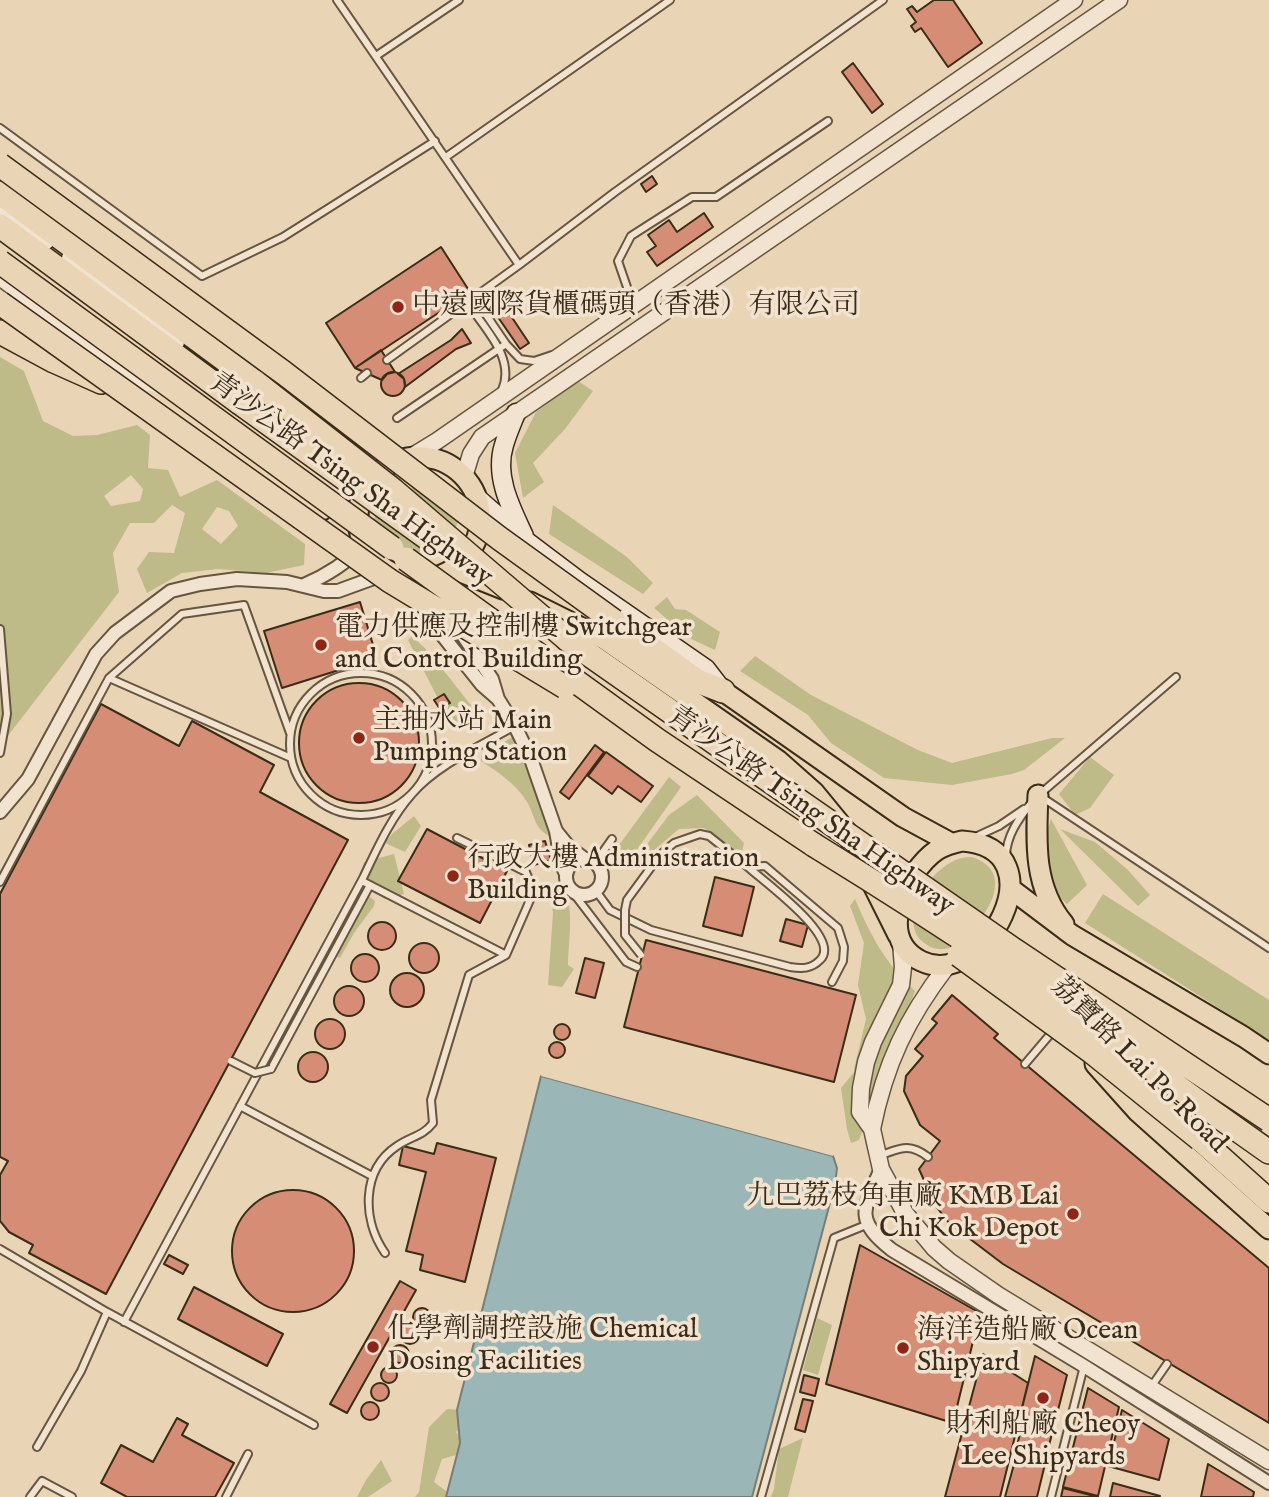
<!DOCTYPE html>
<meta charset="utf-8">
<style>
body{margin:0}
canvas{display:block;background:#e9d4b5}
</style>
<canvas width="1269" height="1497"></canvas>
<script>
const context = document.querySelector('canvas').getContext('2d');
context.lineJoin = 'round';
function paint(path, color) {
  context.fillStyle = color;
  context.fill(path, 'evenodd');
}
function stroke(path, color, width, dash) {
  context.strokeStyle = color;
  context.lineWidth = width;
  context.lineCap = dash ? 'butt' : 'round';
  context.setLineDash(dash || []);
  context.stroke(path);
}
function label(font, color, halo, rows, align = 'center') {
  context.font = font + ' "IM FELL English","Noto Serif TC",serif';
  context.lineWidth = 7;
  context.setLineDash([]);
  context.textBaseline = 'middle';
  context.strokeStyle = halo;
  context.fillStyle = color;
  for (const [text, x, y, turn = 0] of rows) {
    context.save();
    context.translate(x, y);
    context.rotate((+turn || 0) * Math.PI / 180);
    context.textAlign = isNaN(turn) ? turn : align;
    if (halo) context.strokeText(text, 0, 0);
    context.fillText(text, 0, 0);
    context.restore();
  }
}
paint(new Path2D(`
 M0 357 24 371 43 421 73 436 97 435 137 425 150 435 148 468 168 470 180 497 217 480 305 544 304 565 266 573 218 569 182 573 147 593 137 569 149 552 174 553 185 513 172 505 154 523H130L113 553 119 592 0 746ZM131 475 143 489 140 501 111 506 104 496ZM217 507 229 511 238 526 221 544 202 529Z
 M578 381 593 391 565 429 533 463 544 482 523 498 515 453 536 412Z
 M417 486 459 518C455 538 428 550 409 556L372 528C374 505 398 494 417 486Z
 M553 505 627 557 653 583 643 594 549 534Z
 M667 597 675 609 686 610 720 632 715 650 689 638 654 608Z
 M412 636 430 653 477 713 470 726 450 722 408 640Z
 M755 656 811 695 918 750 952 763 1052 738H1065L1024 770 1012 774 952 785 884 778 831 743 808 715 740 671Z
 M514 736 547 817 551 837C533 828 536 817 527 802 516 784 498 772 481 761V756Z
 M1090 757 1114 775 1090 808 1075 815 1059 794Z
 M669 777 681 787 622 871 619 845Z
 M697 795 744 843 741 855 704 828 679 829 647 856 639 855 669 815Z
 M414 816 421 826 405 852 385 843 392 834Z
 M1051 819 1087 885 1067 904 1051 889 1044 841Z
 M1060 829 1095 842 1128 870 1150 895 1138 906Z
 M394 854 404 894 385 899 357 883 364 862Z
 M972 857C1015 872 989 913 968 933 963 938 957 945 951 947 941 952 929 948 922 941 895 916 938 854 972 857Z
 M561 887C576 901 568 943 568 965L574 969 562 987 548 985 553 913 550 892Z
 M363 891 375 901 374 906 354 933 340 958 330 954 345 903Z
 M1103 894 1269 1000V1040L1085 923Z
 M855 899C872 938 884 961 915 991L859 1140 851 1143 847 1129 841 1088 855 1071 854 1069 866 1019 858 985 864 943 850 906Z
 M817 1318 832 1325 818 1375 803 1370Z
 M447 1409 465 1410 464 1424 456 1432 463 1441V1453L442 1459 434 1482 454 1497H415L419 1492 429 1427Z
 M803 1438 788 1497H771L774 1489 779 1449Z
 M381 1460 392 1481 368 1497H357L366 1480Z`), '#bebb88');
const water = new Path2D(`
 M541 1076 833 1156 837 1168 835 1184 752 1497H446L460 1443 457 1410Z`);
paint(water, '#9bb6b7');
stroke(water, '#757f77', 2);
paint(new Path2D(`
 M542 1073 833 1153V1156L541 1076Z`), '#e9d4b5');
const building = new Path2D(`
 M934 0H953L982 43 948 67 921 28 915 32 911 26 916 22 907 9 912 6 917 12Z
 M853 63 883 104 872 113 842 72Z
 M652 176 657 184 646 192 641 184Z
 M704 213 713 227 657 266 647 252 656 246 648 235 669 220 677 232Z
 M441 247 470 292 355 368 326 323Z
 M501 301 529 343 520 349 491 307Z
 M462 329 471 343 456 349 405 387 404 379 398 374 451 340Z
 M381 350 395 372 387 374 382 380 355 368Z
 M381 384a12 12 0 1 1 24 0a12 12 0 1 1-24 0Z
 M360 602 377 658 282 688 264 631Z
 M299 743a60 60 0 1 1 120 0a60 60 0 1 1-120 0Z
 M444 694 450 703 440 709 434 700Z
 M101 704 179 746 192 721 274 765 260 792 348 840 106 1294 29 1253 33 1245 9 1232 0 1221V1175L8 1161 0 1157V894Z
 M595 745 604 752 569 799 560 792Z
 M606 752 653 786 641 802 618 786 612 794 588 776Z
 M427 829 507 871 480 923 398 881Z
 M545 841 551 860 534 865 529 845Z
 M715 877 754 887 742 936 703 926Z
 M786 919 808 925 802 947 780 941Z
 M368 936a14 14 0 1 1 28 0a14 14 0 1 1-28 0Z
 M646 940 856 995 834 1082 624 1027Z
 M409 958a15 15 0 1 1 30 0a15 15 0 1 1-30 0Z
 M351 968a14 14 0 1 1 28 0a14 14 0 1 1-28 0Z
 M585 958 604 963 595 998 576 993Z
 M390 990a17 17 0 1 1 34 0a17 17 0 1 1-34 0Z
 M334 1001a15 15 0 1 1 30 0a15 15 0 1 1-30 0Z
 M952 995 998 1034 994 1038 1269 1268V1423L1003 1264 949 1223 935 1205 919 1169 940 1141 920 1125 904 1091 906 1076 923 1056 915 1049 937 1023 932 1019Z
 M315 1034a15 15 0 1 1 30 0a15 15 0 1 1-30 0Z
 M554 1032a8 8 0 1 1 16 0a8 8 0 1 1-16 0Z
 M549 1050a8 8 0 1 1 16 0a8 8 0 1 1-16 0Z
 M298 1067a15 15 0 1 1 30 0a15 15 0 1 1-30 0Z
 M437 1143 496 1158 465 1282 420 1270 423 1255 406 1251 426 1172 399 1165 403 1146 434 1154Z
 M232 1251a61 61 0 1 1 122 0a61 61 0 1 1-122 0Z
 M860 1245 980 1313 953 1423 826 1384Z
 M169 1255 188 1265 183 1274 164 1264Z
 M400 1281 416 1290 347 1413 330 1404Z
 M194 1287 283 1334 267 1366 178 1319Z
 M413 1317a9 9 0 1 1 18 0a9 9 0 1 1-18 0Z
 M401 1335a9 9 0 1 1 18 0a9 9 0 1 1-18 0Z
 M391 1354a9 9 0 1 1 18 0a9 9 0 1 1-18 0Z
 M983 1354 1028 1383 1000 1497H945Z
 M1035 1356 1067 1375 1045 1461 1015 1453 1023 1422 1019 1420Z
 M381 1375a8 8 0 1 1 16 0a8 8 0 1 1-16 0Z
 M804 1375 819 1379 815 1396 800 1392Z
 M371 1392a9 9 0 1 1 18 0a9 9 0 1 1-18 0Z
 M1088 1388 1119 1407 1098 1496 1063 1487Z
 M803 1399 813 1401 805 1432 795 1429Z
 M361 1411a9 9 0 1 1 18 0a9 9 0 1 1-18 0Z
 M1122 1410 1169 1439 1159 1480 1108 1466Z
 M177 1418 188 1424 182 1435 234 1463 215 1497H127L101 1483 121 1445 153 1462Z
 M1016 1457 1045 1464 1037 1497H1005Z
 M1208 1464 1254 1492 1253 1497H1201Z
 M1113 1483 1160 1496 1159 1497H1110Z
 M1063 1488 1098 1497H1061Z`);
paint(building, '#d68d75');
stroke(building, '#3b2c18', 2);
const service = new Path2D(`
 M337 0 519 265 387 360
 M376 56 459 0
 M0 128 202 276 283 237 435 141
 M446 157 670 0
 M519 265 615 192 883 0
 M474 297 506 344 520 359 534 361 552 355
 M467 302C484 328 516 358 502 390
 M635 302 628 290 618 261 631 236 692 197H716L828 121
 M361 378 367 373
 M397 418 506 344
 M0 629 7 714 0 753
 M290 744a71 71 0 1 1 142 0a71 71 0 1 1-142 0Z
 M109 678 291 758
 M1040 794 1176 677
 M1043 798 1269 948
 M973 838 999 826 1024 809
 M1006 857C1006 836 1019 818 1032 802
 M595 863 612 839
 M748 867 765 866 838 928 844 947 843 961 832 982
 M362 881 506 955
 M0 882 109 678 182 614 244 605 290 733
 M571 890 626 962 637 967
 M596 891 610 910 651 930 790 967C802 969 811 969 820 960 843 938 764 882 748 867
 M1025 1064 1053 1031
 M271 1069 370 885
 M240 1106 372 1176
 M878 1156C900 1149 908 1142 928 1157
 M0 1249 107 1312 314 1425
 M385 1253C362 1220 361 1170 397 1146 411 1136 422 1137 433 1123L431 1100 469 975 506 955 530 900 532 887 526 872 457 838
 M124 1322 363 878C377 849 390 819 412 794 437 765 482 745 515 726
 M1151 1387 1167 1364
 M37 1447 81 1371 107 1312
 M30 1497 42 1481 72 1497
 M226 1497 248 1454
 M761 1497 834 1238 866 1225
 M1051 1497 1084 1366`);
const minor = new Path2D(`
 M304 585C328 575 346 563 364 545
 M419 606 482 685 498 699 515 726 531 759 556 831 562 865 566 874
 M458 628 492 679 498 699
 M0 812 28 779 96 654 115 633 171 591 200 584 237 579 287 582 324 591H338L382 575
 M556 831 569 847 586 860
 M566 877a18 18 0 1 1 36 0a18 18 0 1 1-36 0Z
 M881 1169C863 1209 854 1220 892 1250L1084 1366 1269 1483`);
const tertiary = new Path2D(`
 M0 208 46 241
 M70 258 176 342
 M0 277 169 404
 M406 460 437 441 1074 0
 M464 477 471 454 482 437 1119 0
 M901 943 903 967 901 985 873 1042 866 1062 861 1088 860 1112 872 1129 881 1169 905 1213 934 1248 949 1261 998 1295 1269 1461
 M872 1129C885 1064 907 1018 947 966`);
const secondary = new Path2D(`
 M516 413C512 423 507 434 504 445 494 476 511 508 524 536
 M475 496 526 541 579 581 706 669 723 691`);
const primary = new Path2D(`
 M194 422 322 510
 M358 518a61 61 0 1 1 122 0a61 61 0 1 1-122 0Z
 M453 569 503 589
 M530 602 604 639 779 761 814 792 846 831 898 935
 M723 691 903 817 951 843
 M1038 795C1036 841 1033 887 1064 924
 M962 841C1062 848 984 992 921 961 875 939 905 872 937 850 945 845 953 843 962 841Z
 M1011 889 1072 935 1244 1037 1269 1054
 M1095 1064 1138 1112 1269 1229`);
const motorway = new Path2D(`
 M0 193 255 382
 M0 226 240 403
 M0 332 54 361 101 382
 M148 402 194 422
 M614 621 697 681 723 691
 M567 639 747 765
 M574 680 657 740 814 845
 M1218 1116 1269 1152
 M1200 1139 1269 1201`);
stroke(service, '#66563f', 10);
stroke(minor, '#66563f', 16);
stroke(tertiary, '#66563f', 19);
stroke(secondary, '#3b2c18', 21);
stroke(primary, '#3b2c18', 23);
stroke(motorway, '#3b2c18', 26);
stroke(service, '#f1e3cf', 6);
stroke(minor, '#f1e3cf', 12);
stroke(tertiary, '#f1e3cf', 16);
stroke(secondary, '#f1e3cf', 18);
stroke(primary, '#e9d4b5', 19);
stroke(motorway, '#e9d4b5', 23);
const serviceBridge = new Path2D(`
 M641 955 625 935V910L627 900 660 855 674 843 700 834 709 836 748 867
 M231 1061 255 1073 271 1069`);
const motorwayBridge = new Path2D(`
 M0 165 284 373 499 538 614 621
 M0 262 392 548
 M0 303 390 581 565 687
 M255 382 393 490 567 639
 M240 403 437 545
 M406 559 540 656
 M747 765 1011 948 1269 1120
 M814 845C952 930 1087 1020 1218 1116
 M959 955 1092 1052 1200 1139`);
stroke(serviceBridge, '#66563f', 10, []);
stroke(motorwayBridge, '#3b2c18', 26, []);
stroke(serviceBridge, '#f1e3cf', 6);
stroke(motorwayBridge, '#e9d4b5', 23);
for (const [x, y, r, color] of [
 [398,307,7,"#8f2418"],
 [321,645,7,"#8f2418"],
 [359,738,7,"#8f2418"],
 [453,876,7,"#8f2418"],
 [1073,1214,7,"#8f2418"],
 [373,1347,7,"#8f2418"],
 [903,1348,7,"#8f2418"],
 [1043,1398,7,"#8f2418"]
]) {
  const dot = new Path2D();
  dot.arc(x, y, r, 0, 2 * Math.PI);
  context.fillStyle = color;
  context.fill(dot);
  stroke(dot, '#f1e3cf', 2.5);
}
label('28px', '#3b2c18', '#f1e3cf', [
 ["中遠國際貨櫃碼頭（香港）有限公司",412,307],
 ["電力供應及控制樓 Switchgear",335,629],
 ["and Control Building",335,661],
 ["主抽水站 Main",373,722],
 ["Pumping Station",373,754],
 ["行政大樓 Administration",467,860],
 ["Building",467,892],
 ["九巴荔枝角車廠 KMB Lai",1059,1198,"right"],
 ["Chi Kok Depot",1059,1230,"right"],
 ["化學劑調控設施 Chemical",387,1331],
 ["Dosing Facilities",387,1363],
 ["海洋造船廠 Ocean",917,1332],
 ["Shipyard",917,1364],
 ["財利船廠 Cheoy",1043,1426,"center"],
 ["Lee Shipyards",1043,1458,"center"]
], 'left');
label('28px', '#3b2c18', '#f1e3cf', [
 ["青沙公路 Tsing Sha Highway",350,481,36],
 ["青沙公路 Tsing Sha Highway",810,812,35],
 ["荔寶路 Lai Po Road",1138,1066,45]
]);
</script>
